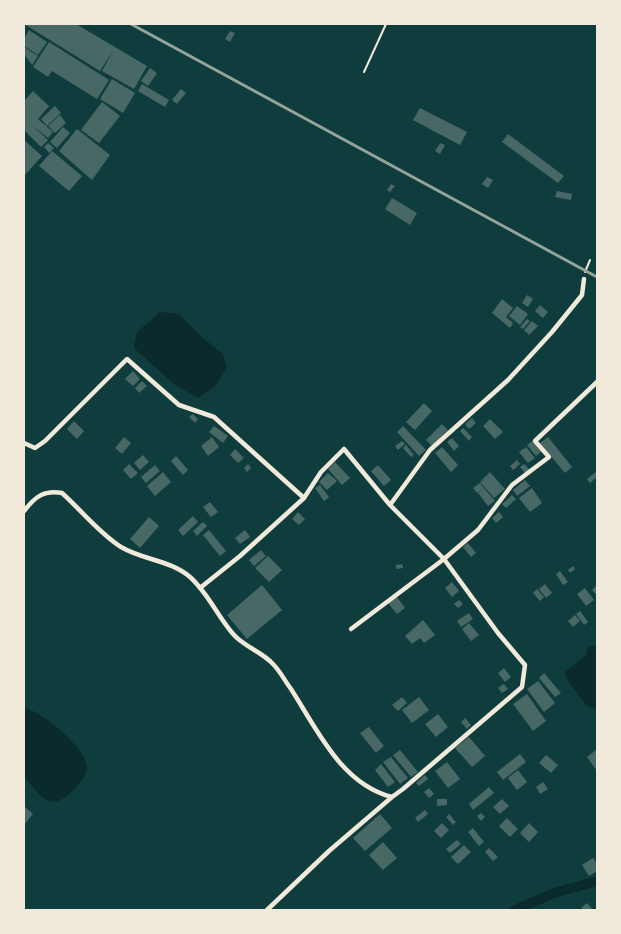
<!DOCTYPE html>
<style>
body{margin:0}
#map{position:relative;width:621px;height:934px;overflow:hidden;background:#0f3d3e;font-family:Spectral,serif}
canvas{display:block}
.frame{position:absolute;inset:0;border:25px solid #f1e9da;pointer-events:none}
</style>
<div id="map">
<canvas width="621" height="934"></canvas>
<div class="frame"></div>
</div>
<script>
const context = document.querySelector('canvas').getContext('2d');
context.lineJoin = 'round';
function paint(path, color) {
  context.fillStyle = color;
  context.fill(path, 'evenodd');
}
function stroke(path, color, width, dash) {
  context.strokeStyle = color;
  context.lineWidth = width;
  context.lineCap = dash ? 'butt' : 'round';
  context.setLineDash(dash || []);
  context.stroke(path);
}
paint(new Path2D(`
 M160 312 179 314 203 338 223 354 227 368 215 386 198 398 175 385 134 348 137 332Z
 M597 645V706L596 709 587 706 566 678 565 672 586 655 587 648Z
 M25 708C42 712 88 749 87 768 86 780 62 807 49 801 39 797 32 785 24 777Z`), '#0a2a2b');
stroke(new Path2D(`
 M515 910 554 893 597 881`), '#0a2a2b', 10);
paint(new Path2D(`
 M24 24H76L147 66 134 89 102 71 113 51 100 71Z
 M29 30 47 42 38 55 24 46V39Z
 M230 31 235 33 230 42 225 39Z
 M49 42 109 80 97 99 52 71 48 77 33 67Z
 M24 47 38 56 32 65 24 54Z
 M150 68 157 73 148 86 141 81Z
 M112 79 135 93 123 113 100 99Z
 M142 84 169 100 165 107 138 91Z
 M181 89 186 93 177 104 172 100Z
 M33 91 49 106 38 119 53 132 48 138 32 125 48 140 41 147 24 130V101Z
 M102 102 120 116 99 143 81 130Z
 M55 106 61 113 47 126 41 119Z
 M420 108 467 132 460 145 413 120Z
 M60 115 66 123 55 133 48 126Z
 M63 127 70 133 57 148 50 142Z
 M77 129 110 155 92 180 59 151Z
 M508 134 564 176 558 183 502 142Z
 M24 140 42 156 24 176Z
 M48 143 54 148 49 153 44 147Z
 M440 143 445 145 440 154 435 151Z
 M52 151 82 176 69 191 39 166Z
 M487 177 493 180 488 188 482 184Z
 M391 184 395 186 390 192 387 190Z
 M557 191 572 194 571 200 555 197Z
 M392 198 417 213 410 225 385 209Z
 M527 295 533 299 528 307 522 303Z
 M502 299 513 308 506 317 513 323 510 328 492 313Z
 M540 305 548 312 543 318 535 311Z
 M517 306 528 314 520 325 509 316Z
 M527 319 530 321 523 329 520 327Z
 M532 321 538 326 529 335 524 330Z
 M133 371 140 379 133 386 125 379Z
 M142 381 147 386 139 393 135 388Z
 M424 403 432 411 415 430 406 422Z
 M193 414 198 419 195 423 189 417Z
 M472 418 476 423 469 429 465 424Z
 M490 419 503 432 495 439 483 426Z
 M74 421 84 431 77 439 67 429Z
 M442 424 448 430 432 446 426 440Z
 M214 426 228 436 223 443 209 432Z
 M403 426 426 450 419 456 397 432Z
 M463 428 472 437 469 441 460 431Z
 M124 437 131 443 122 454 115 448Z
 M212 437 219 447 208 456 201 446Z
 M548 437 572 467 565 473 540 443Z
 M452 438 459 446 454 451 447 442Z
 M402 441 405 444 398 450 395 446Z
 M532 441 541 452 536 456 527 445Z
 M406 445 414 455 411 457 403 448Z
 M442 447 458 465 451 472 435 453Z
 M526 447 535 458 528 463 519 452Z
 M235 449 244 458 238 463 230 455Z
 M143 455 149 462 140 470 134 463Z
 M176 456 188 470 183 475 171 461Z
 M517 460 520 464 513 470 510 466Z
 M335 462 350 478 342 485 328 469Z
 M129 464 138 473 131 479 123 470Z
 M248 464 251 468 247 472 244 468Z
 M524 464 530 470 526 474 520 467Z
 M155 465 160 471 146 483 141 477Z
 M378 465 391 480 384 486 371 471Z
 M163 472 171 482 155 496 147 486Z
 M490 472 505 489 494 498 480 482Z
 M596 472 597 477 590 483 587 479Z
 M328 473 337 481 327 490 319 482Z
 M525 480 530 486 517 496 513 490Z
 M480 483 484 488 477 493 473 488Z
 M320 485 329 497 324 501 315 488Z
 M484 488 495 501 488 506 478 493Z
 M532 488 542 503 530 512 519 498Z
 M512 495 516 499 506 508 502 504Z
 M210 502 218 512 211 517 203 507Z
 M298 512 305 519 299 525 292 519Z
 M499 512 503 517 496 523 492 518Z
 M193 516 198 522 183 536 178 530Z
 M149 517 159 526 140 548 130 539Z
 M203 522 207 526 197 536 193 531Z
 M209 530 226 551 220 556 203 535Z
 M245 530 250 537 240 544 235 538Z
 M468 543 476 553 471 557 463 547Z
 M261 550 266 556 254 566 249 560Z
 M268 556 282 570 269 582 255 568Z
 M402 564 403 568 396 569V565Z
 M573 566 575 569 570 573 568 570Z
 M560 571 568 582 563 585 556 574Z
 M452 582 459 591 452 597 445 588Z
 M545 584 552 593 546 598 539 589Z
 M262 585 282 610 247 639 227 615Z
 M597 585V595L592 590Z
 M585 588 594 600 586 606 577 594Z
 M537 589 544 597 540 601 533 593Z
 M397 597 405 608 397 614 388 603Z
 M459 600 463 604 458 608 454 604Z
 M580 611 588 622 584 625 576 614Z
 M469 613 473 619 461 627 457 621Z
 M575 615 580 621 573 627 568 621Z
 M423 620 435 635 424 643 420 638 412 644 405 636Z
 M469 623 479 635 471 641 462 629Z
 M504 668 511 677 505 682 498 673Z
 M544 673 561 693 555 697 539 678Z
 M538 681 555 703 544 712 527 689Z
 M504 684 508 689 502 693 498 688Z
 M527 694 546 721 533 731 513 704Z
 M402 697 407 703 398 711 392 705Z
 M419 697 429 710 412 723 402 710Z
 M438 714 448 727 436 737 425 724Z
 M465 718 471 725 467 729 461 722Z
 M369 727 384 746 376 753 360 733Z
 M469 737 485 756 472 767 455 748Z
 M400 750 418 772 411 777 393 755Z
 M596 750 597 751V771L587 757Z
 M520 754 526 762 503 780 497 772Z
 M546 755 558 765 551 773 539 763Z
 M391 757 408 778 400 784 383 762Z
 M447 762 460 779 448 788 435 771Z
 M381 764 395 782 388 787 375 770Z
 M518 770 527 782 517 790 508 778Z
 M425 775 428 779 419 786 416 783Z
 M543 782 548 789 540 794 536 787Z
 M489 787 494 793 473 810 469 804Z
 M429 788 434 794 429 798 424 792Z
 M437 799H447V805L437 806Z
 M502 799 509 806 500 814 493 807Z
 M24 806 33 814 24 825Z
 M425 810 428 814 418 822 415 818Z
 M481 813 485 817 481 821 477 816Z
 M380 814 392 828 365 851 353 838Z
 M449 814 456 822 453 825 446 817Z
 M507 818 518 829 510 837 499 826Z
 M442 823 449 830 441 838 434 831Z
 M529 823 538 832 529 842 520 833Z
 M473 828 484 842 479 846 468 832Z
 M457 840 461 844 450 853 446 849Z
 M383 842 397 858 383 870 369 855Z
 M464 845 471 852 458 864 451 857Z
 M489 848 498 857 493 861 485 852Z
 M593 858 597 863V871L589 876 582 865Z
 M587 903 593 910H583L581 908Z`), '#486865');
stroke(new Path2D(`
 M364 72 386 24
 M585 272 590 260`), '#f1e9da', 2);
stroke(new Path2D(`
 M24 443 35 448 45 441 127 359 179 405 214 417 304 498 321 472 344 449 390 505 430 450 508 380 552 332 582 295 584 279
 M390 505 444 559 478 530 512 485 549 457 535 441 597 382
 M24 511C35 497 43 490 62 493 81 510 99 533 121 547 143 560 170 560 190 577 208 593 218 617 234 635 245 647 262 652 273 664 280 671 285 681 291 689 317 729 341 784 392 797L403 789 522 687 525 665 498 633 444 559 351 629
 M200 588 240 556 304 498
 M267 910 329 851 392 797`), '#f1e9da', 4.5);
stroke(new Path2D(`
 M131 24 597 277`), '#97a49c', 3);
</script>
